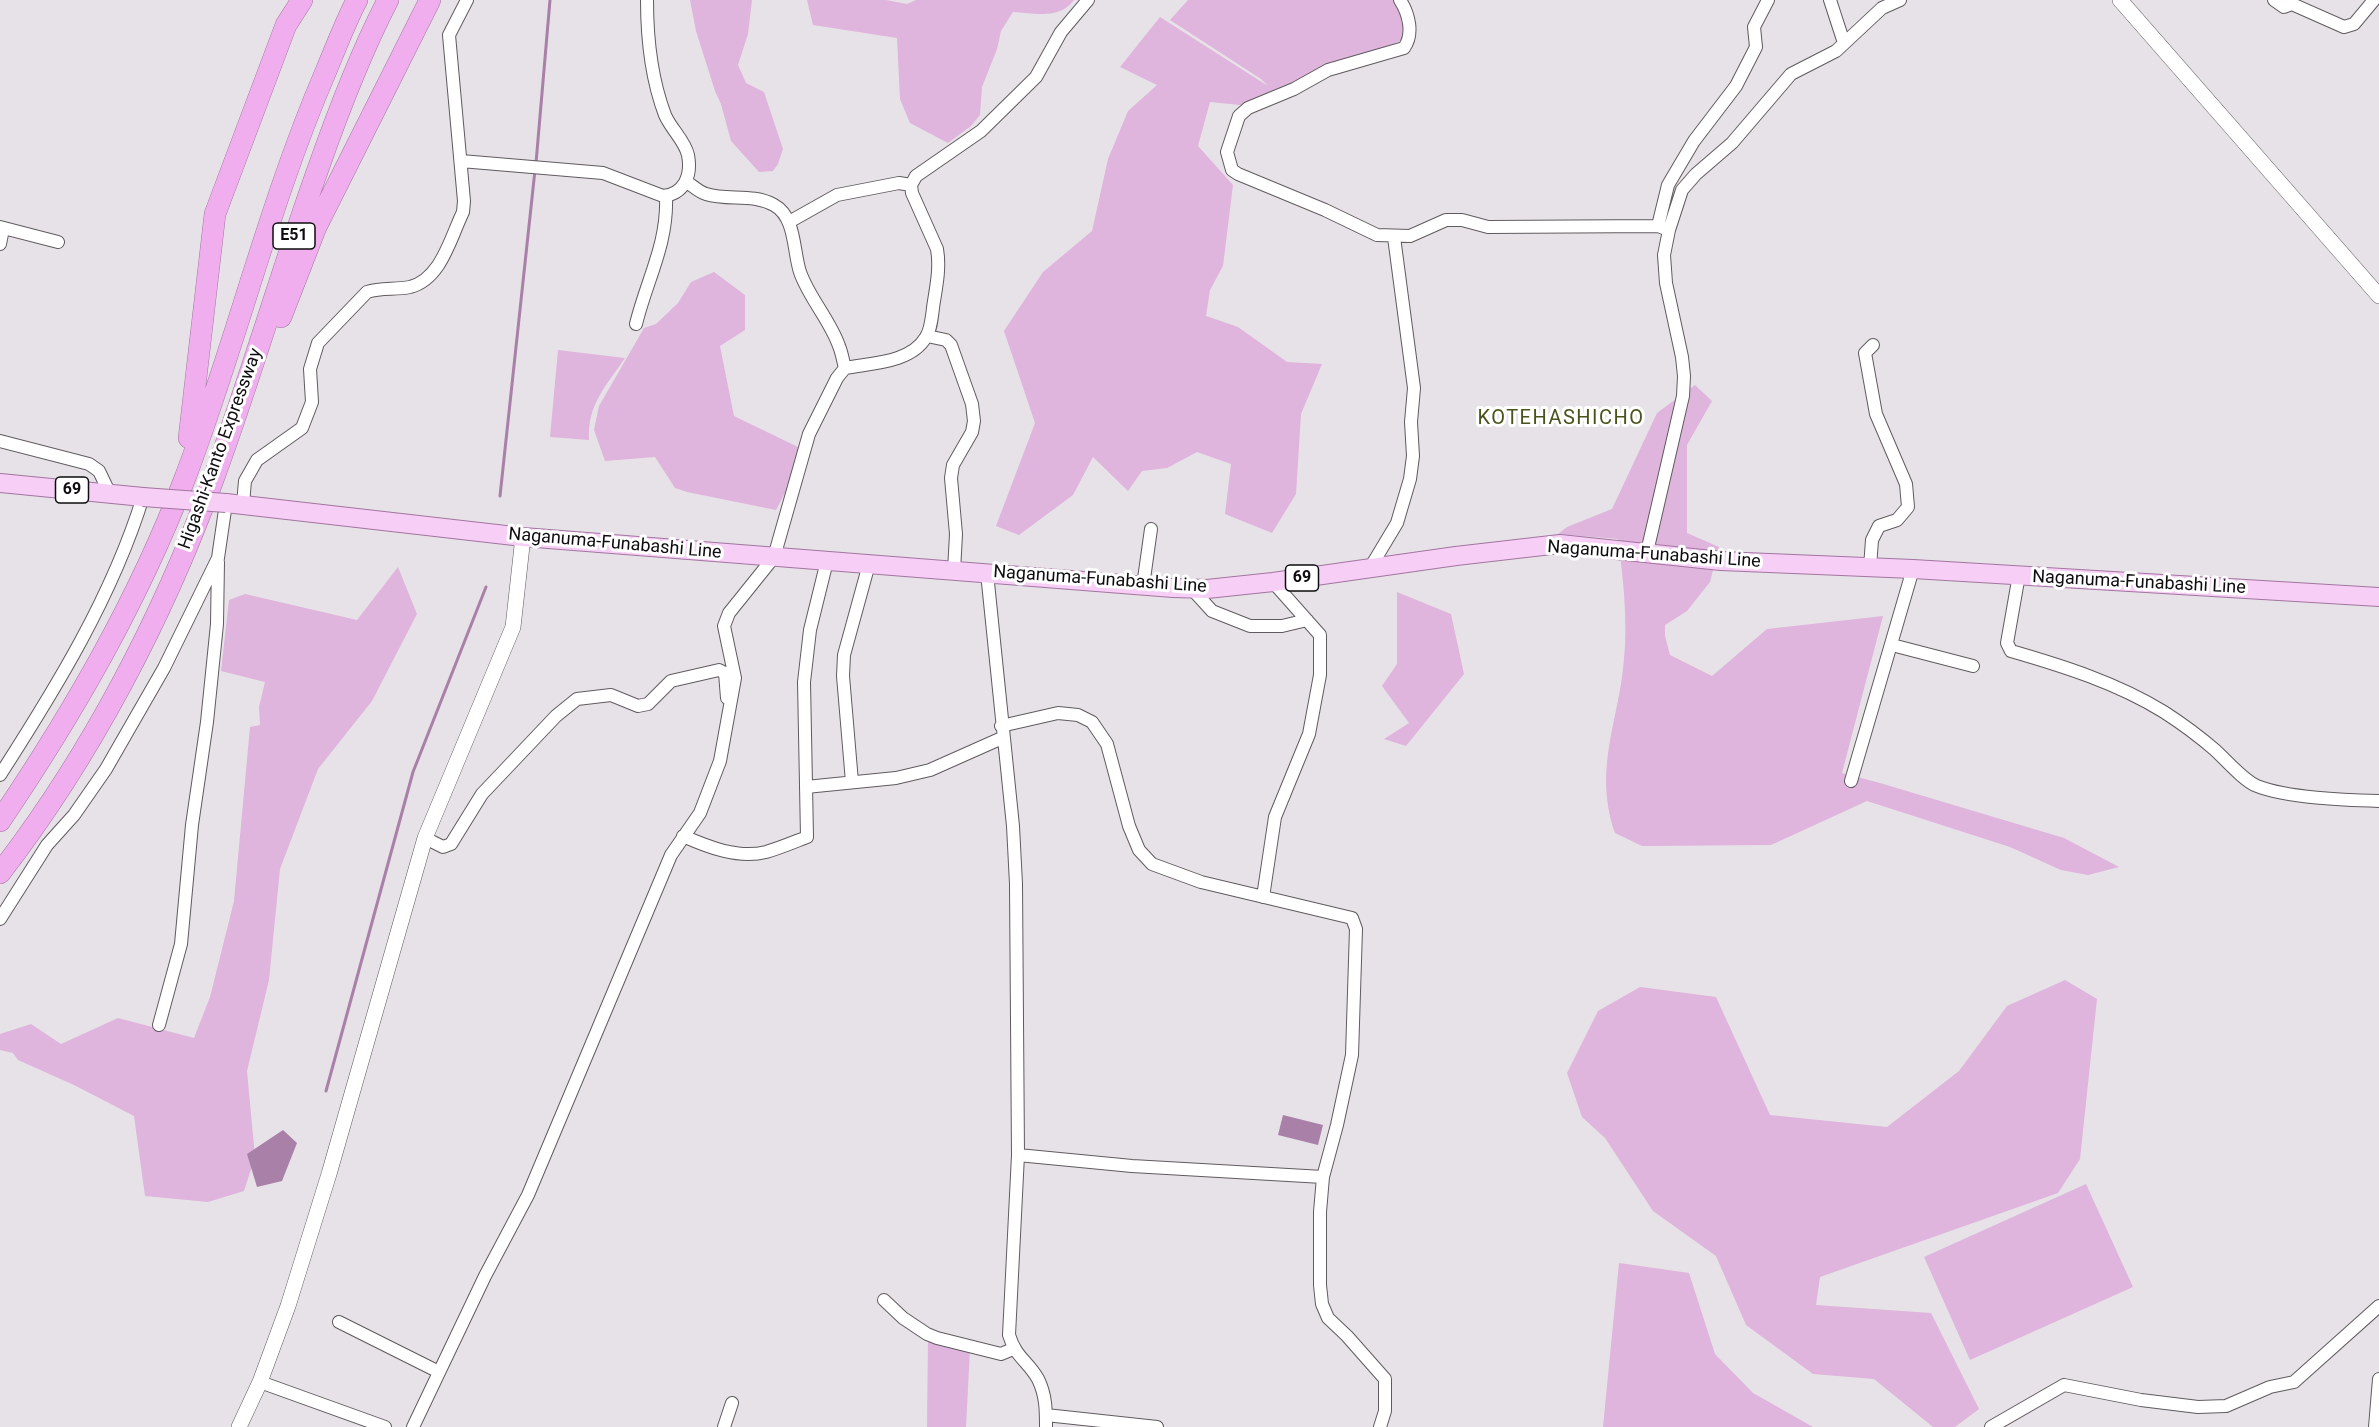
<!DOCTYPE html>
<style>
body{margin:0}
canvas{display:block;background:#e7e2e7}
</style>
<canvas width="2379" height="1427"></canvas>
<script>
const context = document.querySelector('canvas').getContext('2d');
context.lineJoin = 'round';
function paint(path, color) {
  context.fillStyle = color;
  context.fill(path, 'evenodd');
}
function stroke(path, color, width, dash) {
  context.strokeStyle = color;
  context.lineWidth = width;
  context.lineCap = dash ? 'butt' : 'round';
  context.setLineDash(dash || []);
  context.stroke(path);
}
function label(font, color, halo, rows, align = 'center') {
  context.font = font + ' Roboto,sans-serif';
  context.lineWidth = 6;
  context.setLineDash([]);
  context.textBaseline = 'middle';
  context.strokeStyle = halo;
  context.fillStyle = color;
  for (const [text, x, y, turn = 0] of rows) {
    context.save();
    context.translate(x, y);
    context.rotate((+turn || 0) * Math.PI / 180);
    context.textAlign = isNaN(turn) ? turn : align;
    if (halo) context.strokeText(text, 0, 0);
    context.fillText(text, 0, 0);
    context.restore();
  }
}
paint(new Path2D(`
 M690 0H752L748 34 738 65 746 83 764 92 783 149 778 164 773 171 759 172 731 141 721 104 715 91 696 31Z
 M807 0H886L907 4 916 0H1074C1059 20 1035 13 1013 12L1001 31 997 49 982 87 980 115 971 126 948 143 910 123 900 99 897 38 813 25Z
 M1188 0H1393L1402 12 1405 33 1400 41 1240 105 1210 102 1198 146 1233 185 1223 266 1210 290 1206 316 1238 327 1287 362 1322 364 1301 414 1296 494 1272 533 1225 514 1231 464 1197 452 1167 468 1142 471 1128 491 1093 457 1073 495 1019 535 996 526 1035 423 1004 331 1043 272 1092 231 1108 159 1128 111 1157 85 1120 67 1160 17 1268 86 1261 79 1170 20Z
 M714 272 745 295V330L720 346 734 416 800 448 786 491 776 510 687 492 675 488 655 457 605 461 594 430 599 406 644 328 656 324 678 303 691 282Z
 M558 350 625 358C606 386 587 405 589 440L550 437Z
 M1695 385 1712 401 1687 445V533L1719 547 1710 582 1687 611 1665 625V636L1670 655 1712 676 1767 629 1883 616 1842 773 1880 783 2064 838 2119 867 2088 875 2061 870 2010 847 1867 801 1771 845 1642 846 1615 833C1593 768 1619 722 1624 659 1628 622 1623 576 1618 539L1558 534 1567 527 1612 509 1657 413Z
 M398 567 417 614 372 701 318 769 280 869 269 980 247 1071 255 1157 244 1191 208 1202 145 1196 134 1116 74 1085 18 1060 13 1053 0 1050V1034L31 1024 61 1044 118 1018 194 1038 210 997 234 901 250 727 260 725 259 707 265 682 221 671 229 600 245 594 357 620Z
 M1397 592 1451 614 1464 674 1406 746 1384 739 1409 723 1382 686 1397 664Z
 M2065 980 2097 999 2080 1159 2058 1193 1820 1277 1816 1305 1931 1313 1979 1409 1955 1427H1933L1874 1379 1813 1374 1746 1325 1716 1256 1653 1211 1605 1138 1582 1117 1567 1073 1598 1011 1640 987 1716 997 1770 1115 1887 1127 1959 1071 2007 1006Z
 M2086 1184 2133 1287 1970 1360 1924 1257Z
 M1619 1263 1689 1273 1715 1354 1753 1393 1813 1427H1603Z
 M928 1337 970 1349 966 1427H927Z`), '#dfb4dd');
paint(new Path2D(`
 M1283 1115 1323 1125 1318 1145 1278 1135Z
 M283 1130 297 1143 282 1181 257 1187 247 1154Z`), '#a980a8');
stroke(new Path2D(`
 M536 163 550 0
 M500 496 535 170
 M326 1091 413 772 486 587`), '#a980a8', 3);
const minor = new Path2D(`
 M1400 0C1409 14 1414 34 1404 48L1328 70 1294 89 1248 108 1239 116 1227 152 1232 170 1238 174 1325 210 1377 235 1410 236 1446 220H1462L1488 227 1658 226 1669 230
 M1830 0 1844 43
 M2274 0 2284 7 2292 4 2344 27 2354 24 2374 0
 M461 161 603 173 663 196C684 194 692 176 688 155 685 141 671 129 665 115 651 78 647 39 647 0
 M687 182C693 186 699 192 706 194 728 201 752 193 774 205 796 217 793 251 800 272 809 298 830 320 839 346 842 353 843 361 845 368
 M789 222 837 195 899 183 911 185
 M1658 226 1668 185 1694 141 1736 86 1756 47 1754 27 1768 0
 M0 227 58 242
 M0 244 3 229
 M636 324C647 279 668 244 666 196
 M927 336 946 340 951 345 972 404 974 421 972 432 953 465 951 478 956 534 954 571
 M0 441 89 464 99 471 110 494
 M243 504 245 481 257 460 302 428 312 402 310 369 318 343 367 292C381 287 395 290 410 287 441 279 450 239 463 212L464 201 449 35 467 0
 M1647 552 1683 396 1684 376 1682 357 1666 283 1664 255 1669 230 1682 190 1696 174 1732 143 1791 74 1836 51 1882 8 1900 0
 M1870 567 1872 540 1879 526 1897 520 1908 507 1906 484 1876 414 1865 353 1873 345
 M1370 568 1397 523 1410 479 1413 456 1411 422 1414 388 1394 237
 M987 573 1013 826 1016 884 1018 1155 1009 1335C1016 1358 1028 1361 1038 1379 1046 1395 1046 1410 1046 1427
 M2019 575 2007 643 2011 651C2063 666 2117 683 2164 712 2181 723 2200 737 2215 750 2226 760 2244 781 2257 786 2287 798 2345 800 2379 801
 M1143 586 1151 529
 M1192 589 1212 611 1250 626H1282L1307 620
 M1892 645 1973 666
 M1001 726 1058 713 1078 715 1092 722 1107 744 1129 826 1139 850 1152 864 1201 882 1352 918 1356 929 1352 1055 1337 1125 1323 1177 1320 1212V1285L1322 1304 1328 1318 1347 1336 1385 1379V1411L1380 1427
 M0 775C56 688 112 597 143 497
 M1851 781 1913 569
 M852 782 843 676 844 655 869 564
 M806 787 896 778 930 770 1002 738
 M683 836C708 847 738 859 766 852 780 848 794 842 807 837L804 682 810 630 827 561
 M425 838 443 847 451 844 482 794 556 716 577 699 611 695 638 706 648 704 671 681 719 670 725 673 727 698
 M1263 897 1275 817 1309 734 1320 675V635L1273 582
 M0 919 47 845 74 815 106 769 164 668 218 558 226 503
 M159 1025 181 944 192 825 207 722 217 624 218 562
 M1018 1155 1132 1166 1323 1177
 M884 1300 903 1318 927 1334 937 1338 1001 1354 1013 1349
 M339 1322 439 1372
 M260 1382 385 1427
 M1046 1415 1157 1427
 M413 1427 485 1276 528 1195 671 855 700 813 720 761 735 678 724 626 729 613 774 557 809 434 837 378 845 368C871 363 911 363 926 337 932 328 932 312 934 301 937 283 940 266 937 249L912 193 911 185 916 176 981 131 1036 77 1061 32 1088 0
 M724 1427 732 1403
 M1991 1427 2064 1385 2141 1400 2198 1407 2226 1406 2270 1387 2294 1382 2379 1306
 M2375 1427 2379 1379`);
const tertiary = new Path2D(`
 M2120 0 2379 296
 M239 1427 260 1382 288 1306 329 1174 425 838 513 627 523 537`);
const primary = new Path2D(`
 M0 483 143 497
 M226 503 523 537 1173 588 1207 589 1273 582 1456 556 1560 544 1721 561 1913 569 2379 597`);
const motorway = new Path2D(`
 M281 317 316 227 430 0
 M189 438 215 214 286 25 302 0
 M0 821C73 713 138 601 185 478 236 344 269 203 326 71 336 47 345 23 357 0
 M0 873C90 757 163 617 213 480 251 377 281 272 318 169 338 112 360 54 388 0`);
stroke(minor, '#605b5f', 14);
stroke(tertiary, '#605b5f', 16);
stroke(primary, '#a275a0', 20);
stroke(motorway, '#a275a0', 22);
stroke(minor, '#fff', 12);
stroke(tertiary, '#fff', 15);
stroke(primary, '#f7cef5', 18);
stroke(motorway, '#f1aeef', 21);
const primaryBridge = new Path2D(`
 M143 497 226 503`);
stroke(primaryBridge, '#a275a0', 20, []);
stroke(primaryBridge, '#f7cef5', 18);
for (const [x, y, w] of [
 [294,236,42],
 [72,490,33],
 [1302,578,33]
]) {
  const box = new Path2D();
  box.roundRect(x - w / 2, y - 13, w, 26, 4.5);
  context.fillStyle = '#fff';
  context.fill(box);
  stroke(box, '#0e0c0e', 1.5);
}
label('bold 16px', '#0e0c0e', null, [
 ["E51",294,236],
 ["69",72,490],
 ["69",1302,578]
]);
label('18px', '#0e0c0e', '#fff', [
 ["Higashi-Kanto Expressway",221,449,-70],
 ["Naganuma-Funabashi Line",615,544,5],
 ["Naganuma-Funabashi Line",1654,555,4],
 ["Naganuma-Funabashi Line",1100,580,4],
 ["Naganuma-Funabashi Line",2139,583,3]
]);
context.letterSpacing = '1.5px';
label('20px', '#4a531b', '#fff', [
 ["KOTEHASHICHO",1561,419]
]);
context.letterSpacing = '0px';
</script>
